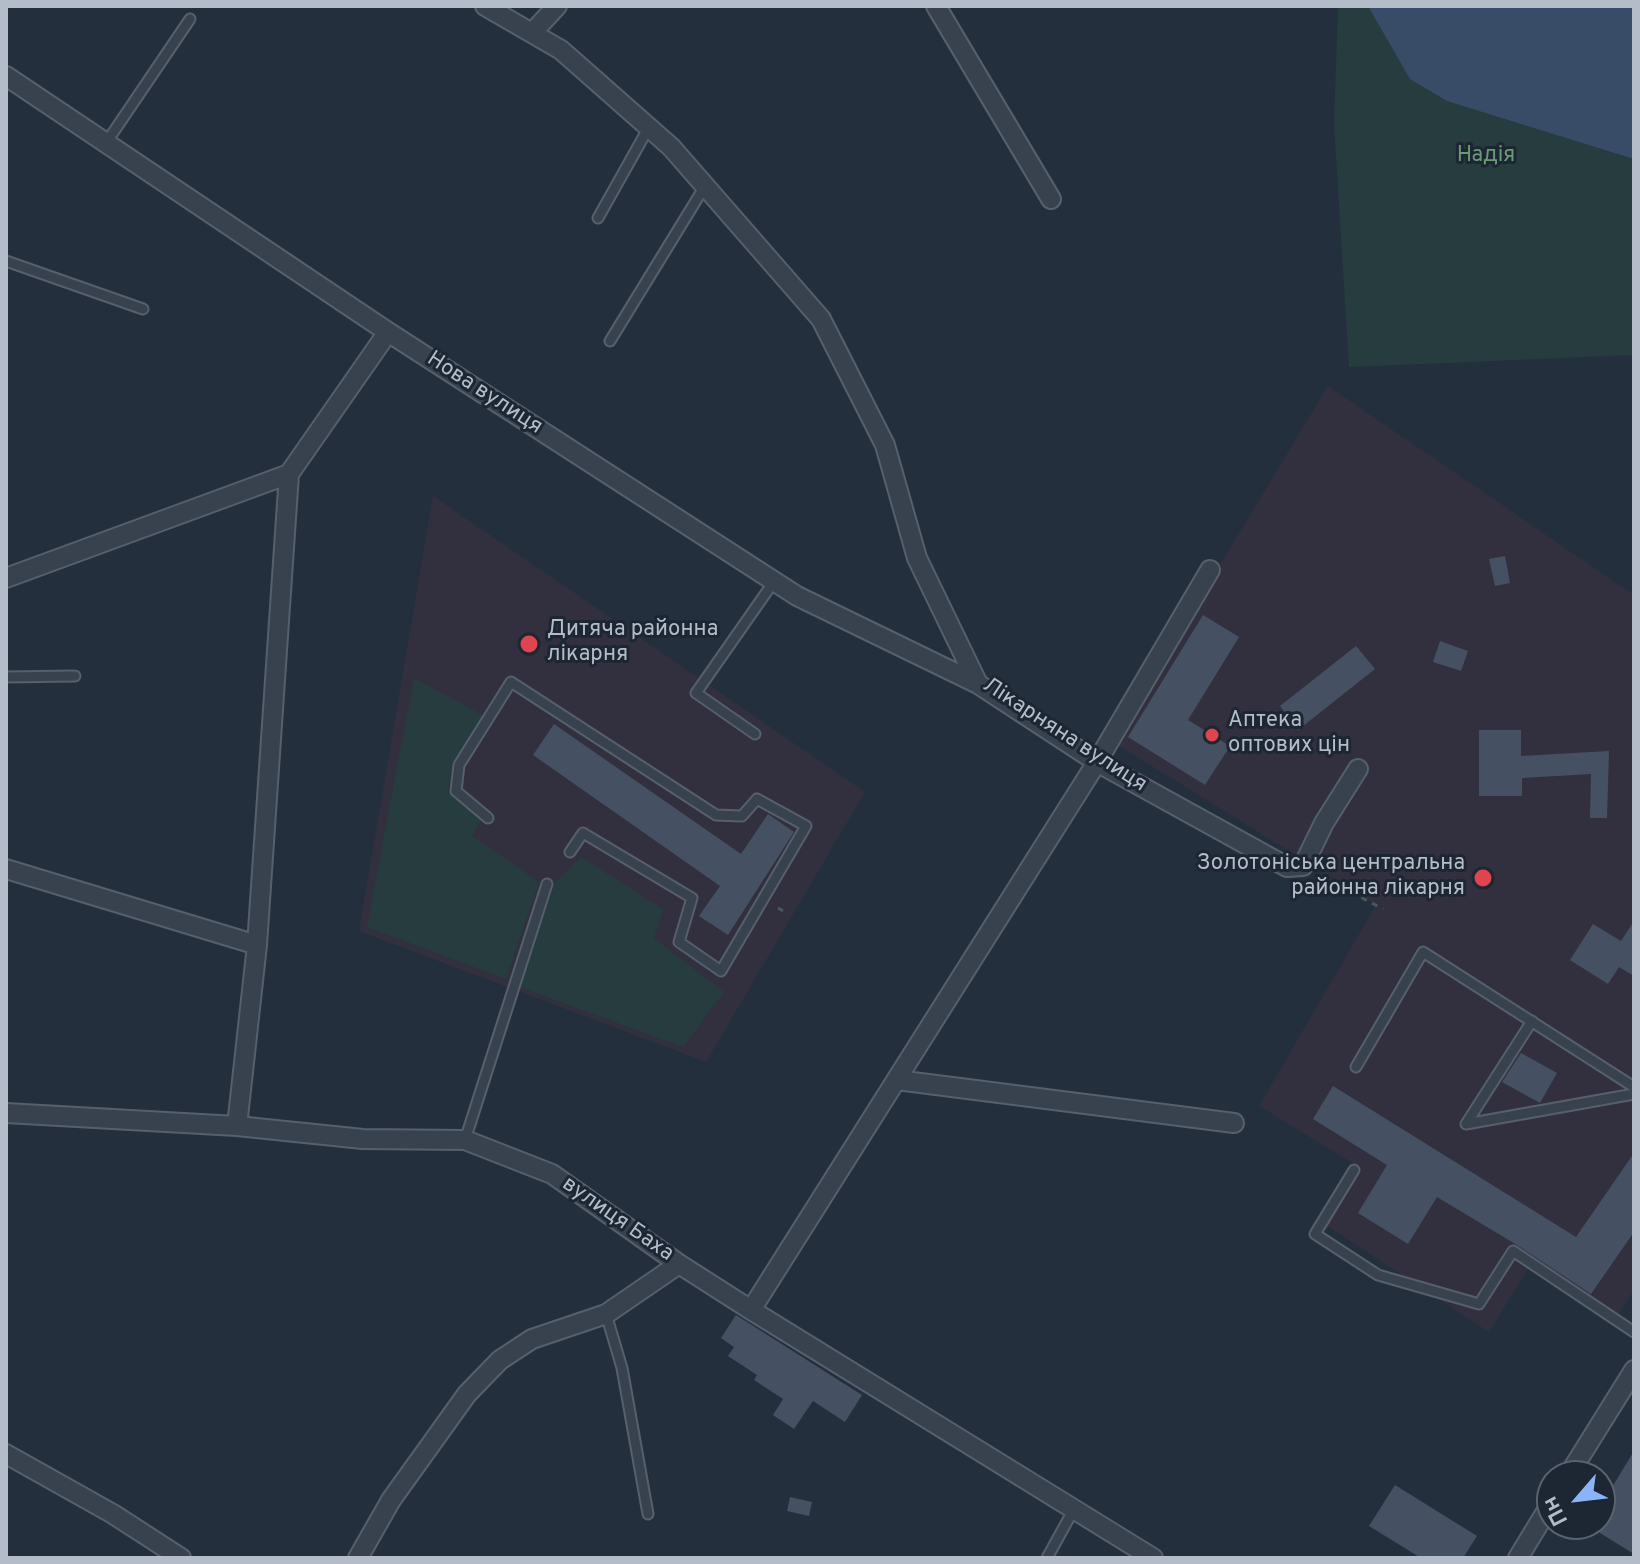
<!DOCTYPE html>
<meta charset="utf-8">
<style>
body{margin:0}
#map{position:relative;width:1640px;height:1564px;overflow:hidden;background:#242f3e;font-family:Overpass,sans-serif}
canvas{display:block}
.frame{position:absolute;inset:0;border:8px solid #b4bcc9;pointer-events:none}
.north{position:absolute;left:1536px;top:1460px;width:80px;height:80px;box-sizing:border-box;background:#1d2633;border:2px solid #59626f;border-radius:50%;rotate:242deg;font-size:22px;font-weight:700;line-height:32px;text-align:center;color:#b4bcc9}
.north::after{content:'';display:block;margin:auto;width:28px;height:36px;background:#8ab4f8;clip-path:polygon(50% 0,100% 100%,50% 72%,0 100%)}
</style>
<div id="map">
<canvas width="1640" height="1564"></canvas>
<div class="frame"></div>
<div class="north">Пн</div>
</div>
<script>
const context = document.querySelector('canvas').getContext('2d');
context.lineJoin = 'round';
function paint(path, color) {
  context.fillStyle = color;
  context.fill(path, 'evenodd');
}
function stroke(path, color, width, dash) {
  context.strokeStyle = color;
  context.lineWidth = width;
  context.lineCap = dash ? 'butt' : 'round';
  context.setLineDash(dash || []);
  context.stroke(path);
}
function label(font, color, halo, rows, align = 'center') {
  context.font = font + ' Overpass,sans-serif';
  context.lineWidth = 6;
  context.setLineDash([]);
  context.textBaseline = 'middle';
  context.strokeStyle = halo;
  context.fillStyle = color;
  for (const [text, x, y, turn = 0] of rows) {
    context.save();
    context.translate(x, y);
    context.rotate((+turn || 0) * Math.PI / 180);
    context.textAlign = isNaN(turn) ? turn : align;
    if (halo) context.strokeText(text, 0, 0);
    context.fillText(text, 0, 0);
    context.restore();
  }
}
paint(new Path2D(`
 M1328 386 1634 595V1290L1614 1321 1531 1264 1489 1332 1324 1224 1359 1167 1259 1106 1376 905 1113 742Z
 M433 496 865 792 706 1062 359 931Z`), '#32303f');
paint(new Path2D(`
 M1338 6H1634V355L1349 367 1334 123Z
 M414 678 484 716 452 767 448 791 481 820 472 836 539 882 506 979 367 927Z
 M581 857 663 909 654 938 724 992 683 1047 520 987 555 882Z`), '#263c3f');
paint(new Path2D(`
 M1368 6H1634V159L1447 101 1410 79Z`), '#394c67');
paint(new Path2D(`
 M1505 556 1510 583 1495 586 1489 559Z
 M1203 615 1239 637 1188 720 1230 746 1205 785 1128 737Z
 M1440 641 1468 651 1461 671 1433 662Z
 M1356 646 1375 669 1298 730 1280 706Z
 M554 724 741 854 768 814 794 832 728 935 699 916 720 886 533 755Z
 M1479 730H1521V756L1609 751 1607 818H1590L1591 774 1522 778V796H1479Z
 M1634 921V976L1619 967 1608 984 1570 960 1593 924 1621 941Z
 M1521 1053 1557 1073 1540 1103 1502 1082Z
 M1333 1086 1576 1237 1634 1153V1232L1591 1294 1517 1245 1437 1197 1408 1244 1358 1213 1387 1165 1313 1119Z
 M736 1315 862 1395 845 1422 813 1401 794 1429 773 1415 783 1399 754 1380 757 1375 728 1356 734 1347 721 1338Z
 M1634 1451V1554L1600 1533V1507Z
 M1395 1485 1477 1536 1463 1558H1421L1369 1526Z
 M790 1497 812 1502 809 1516 787 1511Z`), '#455162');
const lane = new Path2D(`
 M106 143 190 19
 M598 218 649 127
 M6 261 143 309
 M610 341 705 186
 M6 677 75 676
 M755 734 696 693 775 580
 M488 818 456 791 459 765 511 682 716 815 742 816 757 799 806 826 721 971 679 942 692 898 583 833 570 852
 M1532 1021 1466 1124 1634 1094
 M1356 1067 1423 952 1634 1087
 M465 1140 547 884
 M1354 1170 1315 1234 1378 1275 1479 1304 1513 1251 1634 1332
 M606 1314 622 1368 648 1514
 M1047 1558 1074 1509`);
const street = new Path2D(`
 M485 6 561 50 671 147 821 319 885 445 917 558 978 684
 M936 6 1051 199
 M532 33 557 6
 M6 76 388 332 797 596 978 684 1097 762 1287 867 1303 866 1324 823 1358 769
 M6 578 289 474
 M6 869 257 945
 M897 1080 1234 1123
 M6 1113 237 1126 363 1139 465 1140 552 1174 679 1264 751 1310 1153 1558
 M237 1126 257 945 289 474 388 332
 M751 1310 1097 762 1210 570
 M6 1454 113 1514 181 1558
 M1568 1476 1634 1370
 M358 1558 391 1500 467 1394 500 1360 532 1339 606 1314 679 1264
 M1518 1558 1552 1502`);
stroke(lane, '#565f6c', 13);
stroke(street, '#565f6c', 22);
stroke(new Path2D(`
 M1319 875 1383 909
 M778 908 788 914`), '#44595c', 3, [6, 6]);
stroke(lane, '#38414e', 9);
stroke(street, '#38414e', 18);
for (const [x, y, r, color] of [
 [529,644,10,"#e0444e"],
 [1212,735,8,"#e0444e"],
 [1483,878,10,"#e0444e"]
]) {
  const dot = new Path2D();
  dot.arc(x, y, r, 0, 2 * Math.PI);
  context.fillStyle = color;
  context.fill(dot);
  stroke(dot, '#1d2633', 3);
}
label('22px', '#6b9a76', '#1d2633', [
 ["Надія",1486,157]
]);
label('22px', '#b4bcc9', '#1d2633', [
 ["Нова вулиця",484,394,33],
 ["Лікарняна вулиця",1064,736,33],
 ["вулиця Баха",617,1220,35]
]);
label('22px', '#b4bcc9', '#1d2633', [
 ["Дитяча районна",547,631],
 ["лікарня",547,656],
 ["Аптека",1228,722],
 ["оптових цін",1228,747],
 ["Золотоніська центральна",1465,865,"right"],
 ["районна лікарня",1465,890,"right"]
], 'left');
</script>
